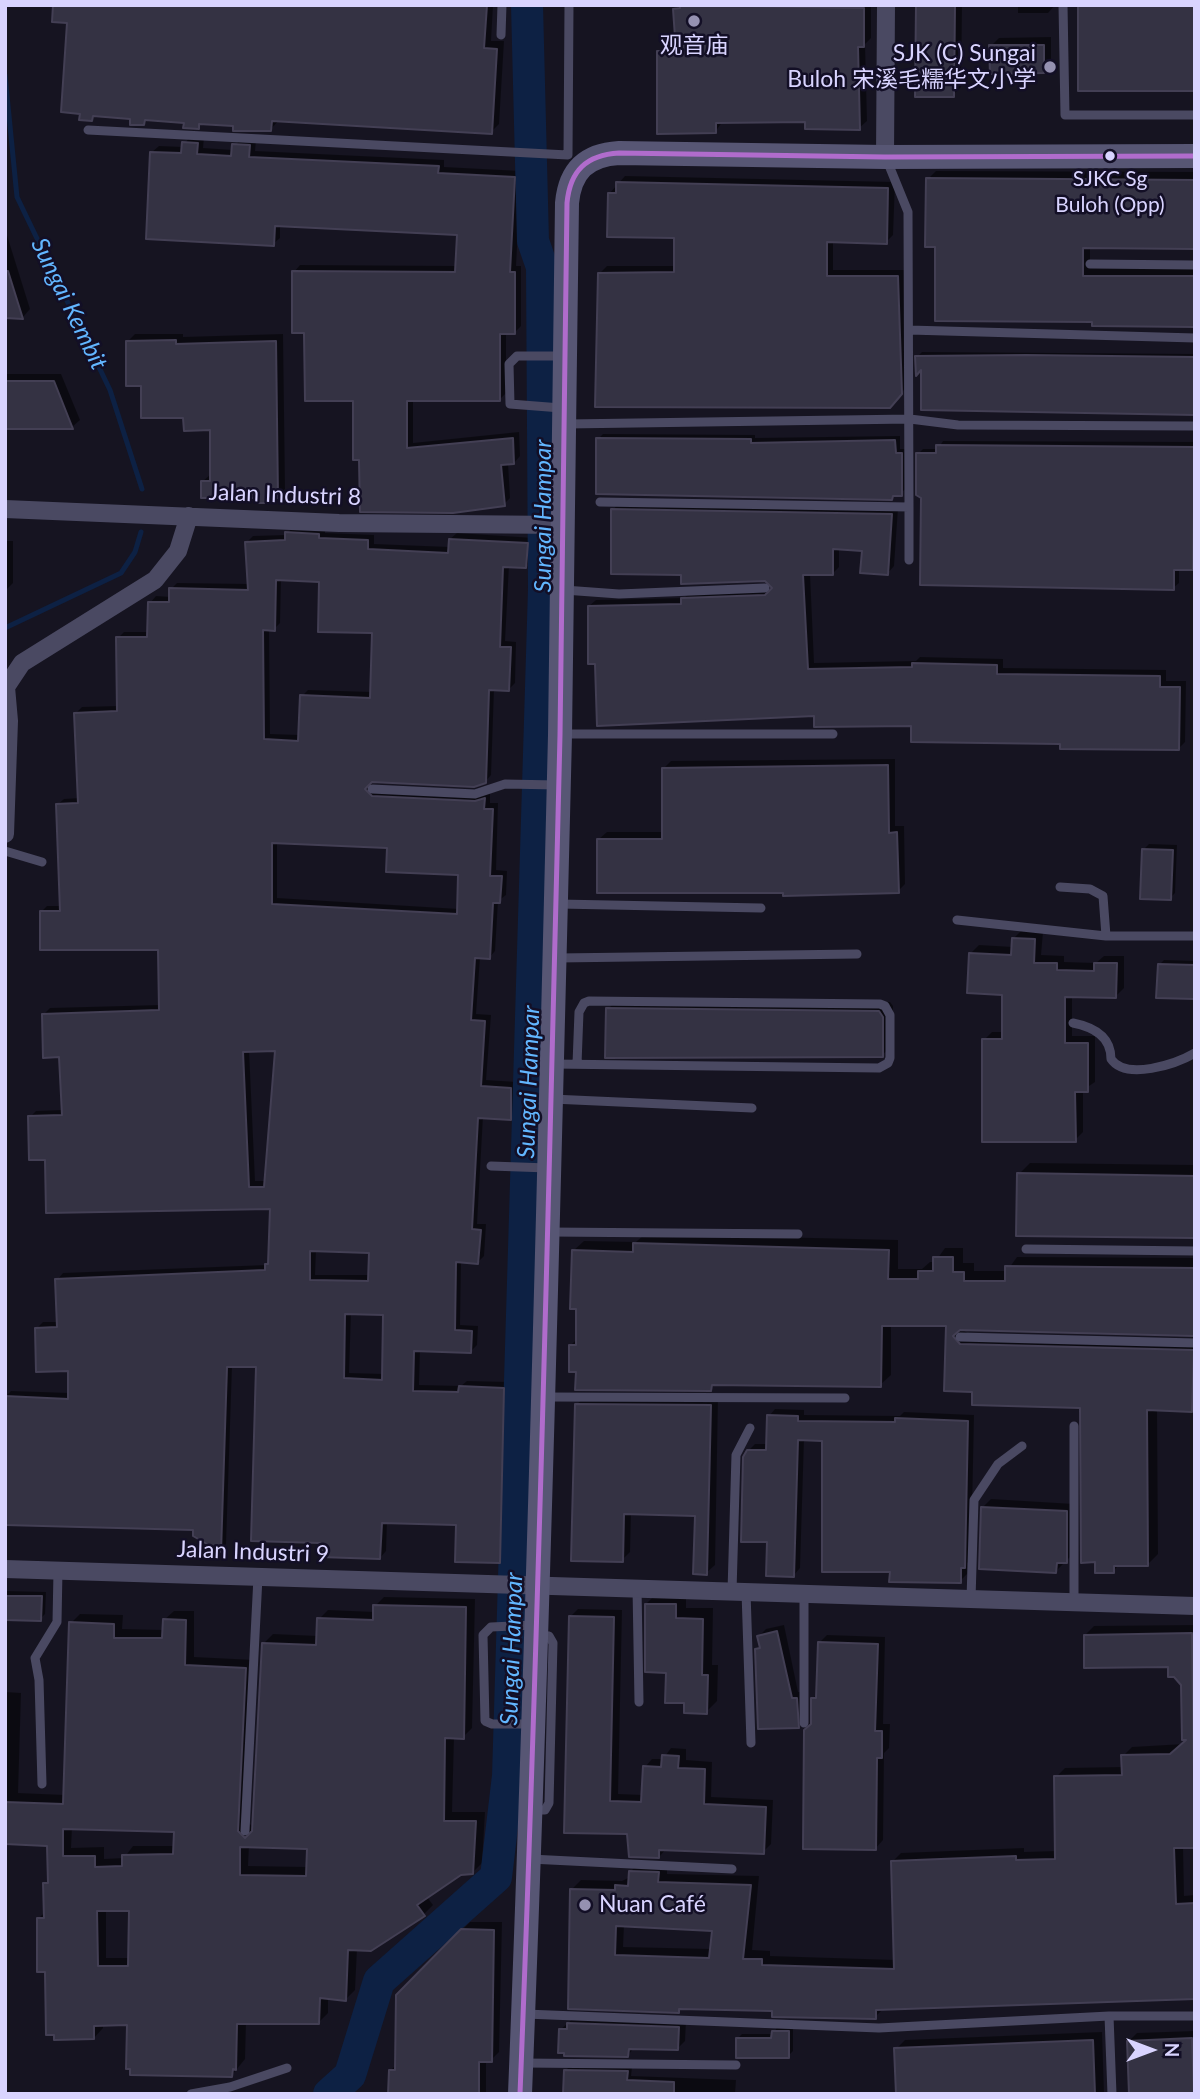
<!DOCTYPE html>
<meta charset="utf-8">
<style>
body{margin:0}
#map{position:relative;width:1200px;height:2099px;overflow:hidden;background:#161421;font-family:Lato,sans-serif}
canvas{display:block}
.frame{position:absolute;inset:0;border:7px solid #d9d4ff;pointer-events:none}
.north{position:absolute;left:1116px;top:2015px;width:70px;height:70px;-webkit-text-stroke:5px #130f26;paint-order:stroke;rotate:90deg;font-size:19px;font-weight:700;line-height:28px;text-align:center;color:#d9d4ff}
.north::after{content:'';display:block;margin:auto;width:24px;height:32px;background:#d9d4ff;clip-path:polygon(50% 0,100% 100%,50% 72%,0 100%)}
</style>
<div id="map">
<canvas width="1200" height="2099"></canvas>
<div class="frame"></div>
<div class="north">N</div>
</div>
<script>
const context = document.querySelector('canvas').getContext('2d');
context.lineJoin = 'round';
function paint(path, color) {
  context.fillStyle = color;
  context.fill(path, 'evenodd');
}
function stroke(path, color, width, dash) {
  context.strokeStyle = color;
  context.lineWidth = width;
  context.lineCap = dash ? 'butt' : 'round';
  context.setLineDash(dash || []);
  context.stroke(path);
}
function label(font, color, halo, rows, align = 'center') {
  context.font = font + ' Lato,"Noto Sans SC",sans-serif';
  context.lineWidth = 5;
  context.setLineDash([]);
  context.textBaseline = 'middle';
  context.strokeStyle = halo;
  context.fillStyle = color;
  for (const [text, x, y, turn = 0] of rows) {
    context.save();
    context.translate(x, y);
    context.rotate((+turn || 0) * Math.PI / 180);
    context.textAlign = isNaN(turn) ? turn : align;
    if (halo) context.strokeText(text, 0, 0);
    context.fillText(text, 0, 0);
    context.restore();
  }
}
paint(new Path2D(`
 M54 5H493L491 41H504L499 124 491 132 279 120 270 130 202 123 198 127 186 121 149 119 144 124 132 117 96 115 92 119 69 21Z
 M679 5H871V38L865 44 867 121 859 128 806 121H723L715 132 659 52 666 45H677L675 9Z
 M917 5H962L961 87 953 95Z
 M1018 5H1055L1048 13H1018Z
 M1051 37V63L1043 71 991 46 999 38Z
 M190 136 204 137 203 148 233 150 240 139 256 140 255 151 444 160V167L521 171 516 266H521V326L514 333H506V393L500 399H413V443L519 432 520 456 514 463H508L510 498 504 504 361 458 355 399 305 332 294 272 300 265 457 266 458 234 280 225V238L273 244 152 152 159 146 183 147Z
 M936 171 1195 172V247H1090V268H1195V325L936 319 937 246 928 179Z
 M625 176 895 182 893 235 886 242 833 241V270H905L908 385 897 398 600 273 607 266H676V237L609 194Z
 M5 229 30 309 23 317 5 316Z
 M135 334H183V337L283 334 285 489 273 501 202 482 211 474 212 429 185 416 142 384 128 341Z
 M922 352 1195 354V414L923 367 917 357Z
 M5 374H61L80 420 72 427H5Z
 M603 434 755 435V438L900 436V449H906V489L892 498 598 439Z
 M943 441 1195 442V566L1179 568V583L1173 588 922 494 918 454 923 449H938Z
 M619 503 898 508 894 566 888 573 863 549 839 548V567L832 574H810L814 663 916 661 920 657 1003 659V668L1166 670V681H1186L1185 742 1179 748 1062 742 913 725 596 662 589 606 596 600 684 598 690 593 775 589 765 579 682 573 613 510Z
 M293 527 325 528V533L374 535V544L450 547V539L457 533 534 538 532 560 526 566 509 565 505 641 516 642 515 683 509 689H494L491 775 485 782H370L378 790 490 793V803H498L496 870 507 871 506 895 498 901 495 951 489 958 480 957 476 1014 491 1015 486 1080 517 1082 516 1112 510 1118 483 1116 477 1224H486L484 1256 478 1262 461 1261 460 1325 478 1326 477 1345 471 1351 420 1349 419 1385 461 1386 467 1381 509 1382 505 1555 499 1561 457 1523 387 1521 386 1551 380 1558 322 1541 258 1365 232 1366 226 1544 220 1550 195 1529 5 1397 11 1391 70 1393V1369L37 1328 43 1322H58L57 1280 63 1273 267 1265 270 1262 272 1207 47 1158 30 1117 36 1111 63 1110 61 1056 44 1014 50 1008 161 1005 159 948 41 912 47 906H61L57 805 64 799 80 798 76 713 82 707 118 706V638L124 632H149L150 603 156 596 171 597V589L177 583 250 584 247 542 253 536 286 535ZM281 579 321 580 374 631 372 692 308 690 302 696 300 735 270 734 269 629H274L280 623ZM277 842 389 846 460 874 459 909 277 898ZM277 1049 267 1181H255L249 1050ZM316 1250 371 1252 370 1275H315ZM351 1312 385 1313 384 1374 349 1373Z
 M5 541H13V583L5 591Z
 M895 759V826H904L905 884 898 891 785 892 599 839 607 832H664L663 769 671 761Z
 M1149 844 1177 845 1175 893 1170 898 1144 849Z
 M1021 931 1043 932 1041 955 1064 956V962L1096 963 1104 956H1124V988L1116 996 1072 995V1036H1095V1082L1083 1090V1132L1075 1140 984 1040 992 1032H1004V993L971 953 979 945 1013 947V939Z
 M1164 960 1195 961V997L1159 965Z
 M618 999 890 1002 893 1006V1045L882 1055 608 1009Z
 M1030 1163 1195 1165V1236L1019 1174Z
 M645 1234 898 1240V1269H922L930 1262H935L945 1248H963V1263H974V1271H1007L1017 1257 1195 1258 1193 1334 959 1328 971 1335 1195 1340V1406L1191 1410 1157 1409 1158 1554 1148 1564H1120L1113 1571 1082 1407 974 1390 948 1325H891V1375L880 1385 716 1383 711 1389 577 1370 571 1345 578 1338 573 1251 584 1241 636 1242Z
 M585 1397H718L715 1565 706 1573 697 1514 631 1513 630 1552 622 1560 576 1405Z
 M775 1409 804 1410V1415L900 1416 904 1412 974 1415 971 1560 967 1563V1574L960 1581 891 1571 824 1439H804L800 1568 794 1575 769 1541 748 1451 755 1444H768L769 1416Z
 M991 1499 1074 1504V1553L1056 1571 983 1507Z
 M5 1591 46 1592 45 1614 40 1619H5Z
 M657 1593 686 1594V1608H713L712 1665H718L717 1701 706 1712 686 1701 646 1604Z
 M384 1597 475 1599 472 1728 463 1737H454L452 1812H485L482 1863 472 1873 461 1874 427 1897 433 1905 424 1914 357 1949 355 1990 345 2000 328 1997V2013L319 2022H246L245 2059 232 2075 128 2023 103 2024V2028L94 2038 47 1970 38 1919 45 1912V1884L50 1879 49 1844 5 1843V1692L21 1693 18 1793 65 1795 71 1623 80 1614 123 1615 122 1629 164 1630V1620L174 1611H194V1657L255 1660 247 1821 254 1828 263 1644 273 1634 318 1636 319 1619 328 1610 375 1612V1606ZM72 1827 175 1831V1846H133L124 1858 104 1859V1847L71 1848ZM249 1845 309 1848 308 1867 248 1866ZM106 1909H130L129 1958H106Z
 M578 1609 622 1610 618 1794 643 1795 645 1767 652 1759H663L671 1748 686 1749V1760L712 1762 711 1797 773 1800 771 1844 763 1852 666 1849 659 1857 628 1833 566 1832 570 1617Z
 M784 1625 798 1692H803L805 1719 798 1726 757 1650 761 1645 759 1636 766 1629Z
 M1195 1625V1846H1183L1184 1896 1195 1895V1997L884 2008 875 2017 774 2009 683 2007 678 2011 569 2007 572 1889 581 1880 622 1881 630 1877V1872L639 1863 667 1864V1874L759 1876 752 1950 770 1951V1956L896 1960 892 1862 901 1853 1024 1848V1852L1057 1851 1056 1777 1065 1768 1123 1767V1756L1132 1747 1184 1744 1183 1684 1169 1665 1085 1635 1094 1626ZM624 1925 714 1929 711 1949 623 1947Z
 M827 1635 885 1637 883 1724H890L889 1748 884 1753 883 1840 875 1849 813 1724V1698L818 1693 819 1643Z
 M470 1922H502L499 2052 491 2060H486V2094H390L391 2070 396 2065 398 1995Z
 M577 2015 686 2020 685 2041 677 2049 635 2047 628 2055 560 2030Z
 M778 2026 793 2027V2051L788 2056 737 2039 742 2034H773Z
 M1195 2031V2094H1131L1129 2041 1137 2033Z
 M1102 2032 1104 2094H897L896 2049 905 2040Z
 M570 2066 632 2067 631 2076 736 2080 735 2094H564L565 2071Z`), '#0007');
stroke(new Path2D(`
 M5 75 17 197 110 390 142 489
 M5 628 121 573 135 552 141 532`), '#0d2144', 5);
stroke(new Path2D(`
 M329 2094 350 2075 379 1981 496 1877 508 1776 544 589 542 267 533 241 527 5`), '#0d2144', 32);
const building = new Path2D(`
 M53 5H487L484 48 497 49 492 134 272 121 271 131H233V126L199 124V129L183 128 184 123 145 120 144 125H130V119L93 116 92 121 79 120 80 114 61 112 67 23 52 22Z
 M680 5 864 8V47H858L860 130 805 129V122L716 123V133L657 134V51H676L673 9 680 8Z
 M916 5H955L954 97H915Z
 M1078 5H1195V91H1078Z
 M989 45H1044V73L990 74Z
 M182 142 198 143 197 154 231 156 232 144 250 145 249 157 439 166 438 173 515 177 510 272H515V334H500V401H407V448L513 438 514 464 501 465 505 506 453 513 360 512 359 460H353V401H305L304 333H292V271L455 272 457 235 275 226 274 246 146 239 150 152 181 153Z
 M926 178 1195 180V249L1083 248V276H1195V327L1092 326V322L935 321V247H925Z
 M616 182 888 188 887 244 827 242V276H898L902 394 890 408 595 407 598 273 674 272V238L607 237 608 193H616Z
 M5 271H8L23 319 5 318Z
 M176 340V344L276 341 278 498H273V503H259V498H201V481H210V430L184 431 183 418H141V386H126V341Z
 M1026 355 1195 357V415L921 410V370L916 376 915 356Z
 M5 381H54L73 429H5Z
 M596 438 751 439V443L895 440 896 453H902V496H893L892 500 596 494Z
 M936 445 1195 447 1193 570H1174V590L920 585 921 498 916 495V453H936Z
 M611 509 892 514 888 575 860 573 862 551 833 549V575H803L808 669 912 667V663L997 665V674L1160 676V687H1180L1179 750 1060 749V744L911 742V726L814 727V716L597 726 595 664H588V606L681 604V598L765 595 772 588 765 581 681 584V575L611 574Z
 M285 532 319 534V538L368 540V549L448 553 449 539 528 543 526 568 503 567 500 647H511L509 691 489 690 486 783 474 787 372 782 365 789 372 796 475 801 485 798 484 809H493L490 876H502L500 903H493L490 959 475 958 471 1020 485 1021 481 1086 511 1088V1120L478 1118 472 1229 481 1230 478 1264 456 1262 455 1330 472 1331 471 1353 414 1351 413 1391 458 1392 459 1386 504 1388 500 1563 455 1562 456 1525 382 1523 380 1559 320 1557V1543L251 1541 256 1367H227L221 1552 193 1536V1530L5 1525V1396L68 1399V1371L36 1372 35 1328 57 1327 55 1279 265 1270V1264H268L270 1209 46 1213 45 1160H29L28 1116 62 1115 59 1057 43 1058 42 1014 159 1010 158 950H40V911H60L56 804 78 803 74 713 117 711 116 637H147L148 602H169V588L248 590 245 542 285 540ZM276 580 319 582 318 632 372 633 370 698 300 695 298 741 264 739 263 630 275 631ZM272 843 387 848 386 872 458 875 457 914 272 904ZM275 1051 264 1187H249L243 1052ZM310 1251 369 1253 368 1281 310 1280ZM345 1314 383 1315 382 1380 344 1378Z
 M888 765 889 833 897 832 899 893 783 896V893H597V839H662V768Z
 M1142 849 1173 850 1171 900 1140 899Z
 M1012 938 1035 939 1034 963H1057V970L1094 971V963H1117L1116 998 1065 997V1043H1088V1092H1075L1076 1142H982V1039H1002V995L967 993 969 953 1011 955Z
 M1158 964 1195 965V999L1156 998Z
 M606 1008 879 1011 883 1017V1057L605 1058Z
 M1017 1173 1195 1176V1238L1016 1236Z
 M633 1243 889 1250 888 1279H918V1271H933V1257H953V1272H964V1281H1005V1266L1195 1268 1194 1336 960 1330 953 1336 960 1344 1194 1350 1192 1412 1147 1410 1148 1566H1114V1573H1095V1562L1081 1563 1080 1408 972 1405V1392L944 1391 946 1326H882L881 1387 712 1385 711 1391 575 1390 576 1372H569V1345H576V1309H570L572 1250 633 1252Z
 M575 1404 711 1405 707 1575 693 1574 695 1516 624 1514 623 1562 571 1561Z
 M767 1415 798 1416V1421L895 1422V1418L968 1421 965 1568H961V1583L889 1582 890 1572H822V1441L798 1440 794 1577 766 1576 767 1542H741L743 1457 747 1450H766Z
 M981 1507 1067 1511V1563H1057L1056 1573 979 1569Z
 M5 1596H42L41 1621 5 1620Z
 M645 1604H676V1618L703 1619 702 1675H708L707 1714 684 1713V1703H665L666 1673 645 1672Z
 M373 1605 466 1607 464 1739 445 1738 444 1821H476L473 1874 461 1875 417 1905 425 1916 371 1951 348 1950 346 2001 320 1998 319 2024H237L236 2070 233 2069 232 2077 130 2075V2069H126L127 2025 94 2026V2039L54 2040V2035H46L45 1972H37V1918H44L43 1883H48L47 1846 5 1844V1802L63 1804 69 1622 114 1624V1638H162L163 1619 186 1620 185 1665 246 1668 238 1831 245 1838 252 1831 262 1643 316 1645 317 1618 373 1620ZM63 1829 174 1832 173 1854 122 1855V1866L95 1867V1856H63ZM240 1847 307 1849 306 1876 240 1875ZM97 1911H129L128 1966H98Z
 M569 1616 614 1617 610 1801 641 1802 643 1766 661 1767 662 1755 679 1756 678 1768 705 1769 704 1804 766 1807 764 1854 659 1850V1858L629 1857 627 1834 564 1833Z
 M777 1631 792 1698H797L799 1728 758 1729 755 1649 760 1648 757 1636Z
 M1192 1633 1195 1848H1174L1176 1904 1195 1903V1999L876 2010V2019L772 2017V2011L679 2009V2013L568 2009 570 1889 615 1890V1885L628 1886 629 1871 659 1872 658 1882 751 1885 743 1959H762V1965L894 1969 891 1861 1016 1856V1860L1055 1859 1054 1776 1122 1775 1121 1755 1170 1754 1186 1740H1182L1181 1685 1174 1677H1168V1667L1084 1668V1635ZM616 1926 712 1931 709 1958 615 1955Z
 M818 1642 878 1644 875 1731H882V1758H877L876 1850 803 1849 804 1730 811 1724V1698H816Z
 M461 1929 494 1930 492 2062H479V2094H388L389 2070H395L396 1995Z
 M567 2023 679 2027 678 2050 629 2049 628 2057 564 2056V2053H558L559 2029H567Z
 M772 2031H789V2058H736V2038H771Z
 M1192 2038 1194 2094H1129L1127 2041Z
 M1093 2040 1095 2094H896L894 2048Z
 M564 2070 628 2071 627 2080 674 2082V2094H563Z`);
paint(building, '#343243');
stroke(building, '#433f54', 2);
stroke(new Path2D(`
 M1063 5 1065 115H1195
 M501 35 502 5
 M88 130 568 155 569 5
 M1090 264 1195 265
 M909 330 1195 338
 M561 408 510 404 509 364 517 356H563
 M567 424 910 419 958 425 1195 426
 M600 502 909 507 908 212 886 158
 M909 560V507
 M564 590 619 594 765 588
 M562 734H833
 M372 789 475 794 505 784 557 785
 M5 851 42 862
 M1060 887 1090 889 1103 896 1106 936H1195
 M559 904 761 908
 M957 920 1106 936
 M558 958 857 954
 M1073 1023C1093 1027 1111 1036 1111 1059 1126 1081 1176 1064 1195 1053
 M552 1064 879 1068 888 1063 890 1058V1015L885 1006 880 1004 589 1001 584 1003 579 1012 577 1064
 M552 1099 752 1108
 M491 1166 548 1168
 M549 1232 798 1234
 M1026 1249 1195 1251
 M960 1337 1195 1343
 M545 1397 845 1398
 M1074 1426V1602
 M637 1588 639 1702
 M732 1591 736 1455 750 1428
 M746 1592 751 1743
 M804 1593V1723
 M971 1599 974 1500 998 1464 1022 1446
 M531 1724H492L485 1721 483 1635 491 1627 534 1625
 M42 1784 39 1680 35 1658 57 1622 58 1571
 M533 1810H545L549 1803 553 1643 549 1636 538 1635
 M245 1831 258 1577
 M530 1859 732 1869
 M525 2014 879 2028 1109 2016H1195
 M1109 2016 1112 2094
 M523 2063 736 2065
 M191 2094 230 2087 287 2068`), '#4a4962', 9);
stroke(new Path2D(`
 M885 157 886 5
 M5 509 339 523 562 525
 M5 834 9 721 6 687 22 663 155 580 178 551 189 516
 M5 1569 1195 1606`), '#4a4962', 18);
stroke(new Path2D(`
 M520 2094C538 1641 549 1188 560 735 564 558 563 380 567 203 570 171 586 155 619 153L885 157 1195 156`), '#575674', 24);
stroke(new Path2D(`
 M520 2094C538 1641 549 1188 560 735 564 558 563 380 567 203 570 171 586 155 619 153L885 157 1195 156`), '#b06ccc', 5);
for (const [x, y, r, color] of [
 [694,21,7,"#9591b1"],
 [1050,67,7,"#9591b1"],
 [1110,156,6,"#d9d4ff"],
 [585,1905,7,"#9591b1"]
]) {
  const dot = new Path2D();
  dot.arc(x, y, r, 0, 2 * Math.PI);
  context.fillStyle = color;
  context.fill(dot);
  stroke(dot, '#130f26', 2.5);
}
label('21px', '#d9d4ff', '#130f26', [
 ["SJKC Sg",1110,179],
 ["Buloh (Opp)",1110,205]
]);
label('23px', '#d9d4ff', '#130f26', [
 ["观音庙",694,46],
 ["SJK (C) Sungai",1036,54,"right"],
 ["Buloh 宋溪毛糯华文小学",1036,80,"right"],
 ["Nuan Café",599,1905,"left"]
]);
label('23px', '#d9d4ff', '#130f26', [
 ["Jalan Industri 8",285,495,2],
 ["Jalan Industri 9",253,1552,2]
]);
label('italic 24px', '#62b6ff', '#130f26', [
 ["Sungai Kembit",69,304,64],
 ["Sungai Hampar",543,516,-90],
 ["Sungai Hampar",529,1082,-88],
 ["Sungai Hampar",512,1649,-88]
]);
</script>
